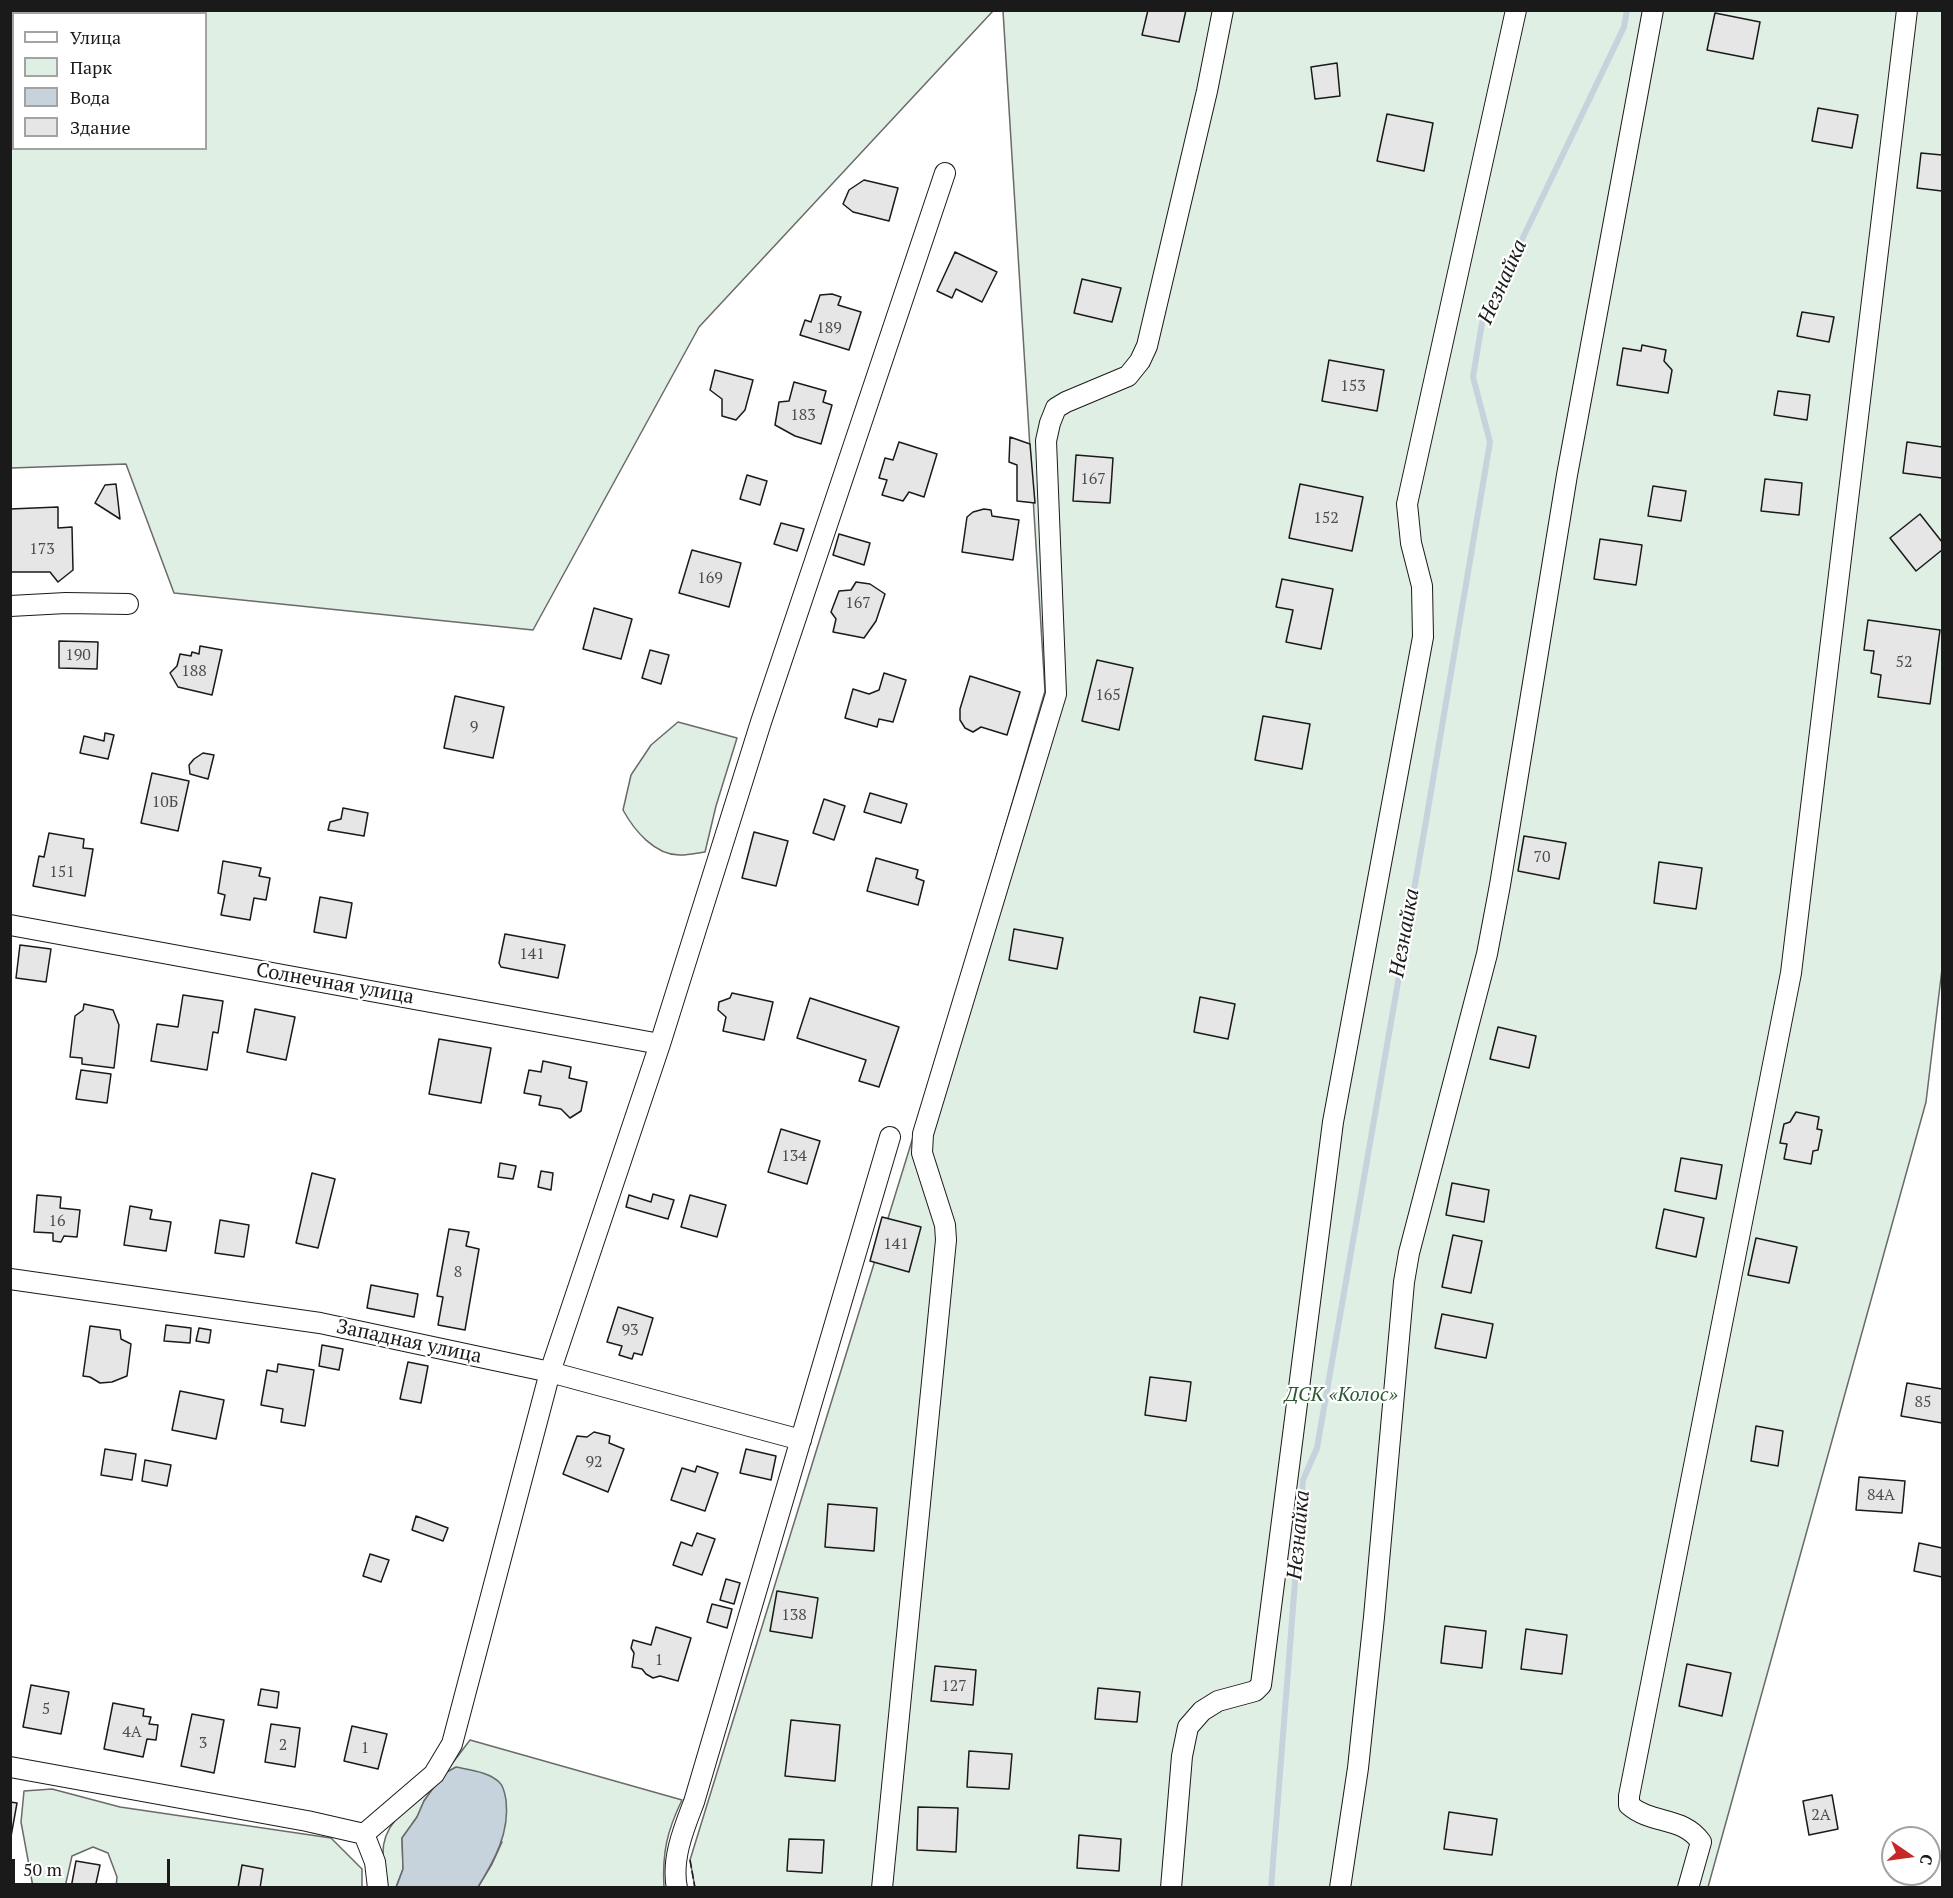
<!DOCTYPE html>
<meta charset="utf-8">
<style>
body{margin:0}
#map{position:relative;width:1953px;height:1898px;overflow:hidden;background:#fff;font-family:"PT Serif",serif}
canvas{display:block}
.frame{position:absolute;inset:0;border:12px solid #1a1a1a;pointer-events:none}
.legend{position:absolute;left:12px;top:12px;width:195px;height:138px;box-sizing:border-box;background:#fff;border:2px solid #a3a3a3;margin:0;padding:8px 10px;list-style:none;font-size:18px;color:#1a1a1a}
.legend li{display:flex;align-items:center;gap:12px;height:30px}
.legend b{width:30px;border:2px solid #a3a3a3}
.north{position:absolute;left:1881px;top:1826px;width:60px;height:60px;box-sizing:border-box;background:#fff;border:2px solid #a3a3a3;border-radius:50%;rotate:103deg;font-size:16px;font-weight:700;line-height:24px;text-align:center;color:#1a1a1a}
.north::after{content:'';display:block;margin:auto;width:21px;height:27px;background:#c62828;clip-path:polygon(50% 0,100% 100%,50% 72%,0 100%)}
.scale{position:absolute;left:12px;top:1859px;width:158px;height:27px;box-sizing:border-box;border:3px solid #1a1a1a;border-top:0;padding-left:8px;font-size:18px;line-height:21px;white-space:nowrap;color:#1a1a1a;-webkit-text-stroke:4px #fff;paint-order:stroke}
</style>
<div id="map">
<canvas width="1953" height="1898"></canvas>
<div class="frame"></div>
<ul class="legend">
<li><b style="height:8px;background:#fff"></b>Улица</li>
<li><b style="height:16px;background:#e0efe3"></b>Парк</li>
<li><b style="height:16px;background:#c6d2dc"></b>Вода</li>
<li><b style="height:16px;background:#e6e6e6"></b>Здание</li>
</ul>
<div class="north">С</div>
<div class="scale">50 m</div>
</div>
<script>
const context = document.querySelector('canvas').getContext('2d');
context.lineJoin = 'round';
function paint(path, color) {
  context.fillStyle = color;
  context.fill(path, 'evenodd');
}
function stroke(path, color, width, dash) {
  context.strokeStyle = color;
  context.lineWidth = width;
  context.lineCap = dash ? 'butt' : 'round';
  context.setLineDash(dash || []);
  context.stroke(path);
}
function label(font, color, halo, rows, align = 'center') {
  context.font = font + ' "PT Serif",serif';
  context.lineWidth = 4.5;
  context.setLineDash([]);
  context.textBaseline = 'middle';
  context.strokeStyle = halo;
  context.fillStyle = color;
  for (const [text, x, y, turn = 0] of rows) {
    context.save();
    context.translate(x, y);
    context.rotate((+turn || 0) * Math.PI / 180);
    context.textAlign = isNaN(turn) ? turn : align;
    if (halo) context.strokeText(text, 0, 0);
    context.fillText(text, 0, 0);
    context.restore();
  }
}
const green = new Path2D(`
 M10 11 11 10 993 11 699 327 533 630 174 593 126 464 11 468ZM14 14H206V148H14Z
 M1003 11H1942V969L1926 1102 1708 1887 695 1888 690 1860 939 1053 1045 691Z
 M678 722 737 738 716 806 705 852C697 853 689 855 681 855 655 856 634 830 623 810L631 775 651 745Z
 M470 1740 682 1800C667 1831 662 1853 664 1887H478L492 1864 502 1842 445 1773Z
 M433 1788 424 1801 417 1817 402 1838 403 1869 396 1887H385C386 1876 383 1865 383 1854 382 1822 411 1805 433 1788Z
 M52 1789 120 1807 331 1838 362 1869V1887H116L117 1877 108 1853 93 1847 72 1856 65 1887H33L21 1822 24 1791Z`);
paint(green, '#e0efe3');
stroke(green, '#6a6a6a', 1.5);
const water = new Path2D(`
 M456 1767C470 1770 490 1772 500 1783 504 1787 505 1795 506 1800 510 1833 494 1861 478 1887L396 1888 403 1869 402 1838 417 1817 424 1801 436 1784 445 1773Z`);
paint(water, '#c6d2dc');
stroke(water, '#6a6a6a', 1.5);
stroke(new Path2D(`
 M1271 1888 1303 1480 1317 1448 1426 821 1490 442 1473 377 1482 323 1624 27 1627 10`), '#c6d2dc', 6);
const building = new Path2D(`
 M1148 10H1186L1179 42 1142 35Z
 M1715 13 1760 22 1753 59 1707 50Z
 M1337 63 1340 96 1315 99 1311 67Z
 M1818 108 1858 115 1852 148 1812 141Z
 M1387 114 1433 123 1424 171 1377 161Z
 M1921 153 1942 155V191L1917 188Z
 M864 180 898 188 889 221 853 212 843 204 849 190Z
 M955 252 997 272 982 302 956 289 952 298 937 291Z
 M1082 279 1121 288 1112 322 1074 313Z
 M832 294 841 297 838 305 861 312 849 350 800 335 805 320 811 322 820 295Z
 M1802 312 1834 317 1829 342 1797 336Z
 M1642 345 1666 350 1664 361 1672 370 1668 393 1617 385 1623 348 1641 351Z
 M1329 360 1384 370 1377 411 1322 401Z
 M715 370 753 380 745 410 736 420 722 416V399L710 390Z
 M794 382 826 391 823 402 832 405 821 444 795 436 775 425 779 402 789 401Z
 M1778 391 1810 395 1807 420 1774 415Z
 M1010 437 1030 444 1035 503 1017 501V465L1009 462Z
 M899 442 937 454 924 497 909 492 903 501 882 495 887 480 879 478 885 458 893 460Z
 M1907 442 1942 447V478L1903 473Z
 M1076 455 1113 458 1110 503 1073 501Z
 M747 475 767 481 760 505 740 499Z
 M1765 479 1802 483 1799 515 1761 511Z
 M116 484 120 519 95 503 105 485Z
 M1300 484 1363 497 1352 551 1289 538Z
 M1653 486 1686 491 1681 521 1648 516Z
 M58 507V528L72 527 73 570 58 582 50 572H10V509Z
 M984 509 991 510 992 516 1019 520 1013 560 962 552 967 517 973 512Z
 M1920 514 1942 542V550L1916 571 1890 538Z
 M781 523 804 529 797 551 774 544Z
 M839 534 870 543 864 565 833 555Z
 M1600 539 1642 545 1636 585 1594 579Z
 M692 550 741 563 729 607 679 593Z
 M1282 579 1333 589 1321 649 1286 642 1293 610 1276 607Z
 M856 582 870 584 885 594 876 621 864 638 833 632 836 619 831 612 839 591 851 590Z
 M594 608 632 619 621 659 583 649Z
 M1868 620 1940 630 1930 704 1878 697 1881 675 1871 673 1874 651 1864 650Z
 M59 641 98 642 97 669 59 668Z
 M200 646 222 650 212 695 178 687 170 673 177 666 180 654 191 656 192 652 199 654Z
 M650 650 669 655 661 684 642 678Z
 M1097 660 1133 668 1119 730 1082 721Z
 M884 673 906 680 893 722 879 719 877 727 845 718 853 689 869 694 879 690Z
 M970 676 1020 692 1007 735 981 727 973 732 965 728 960 720V709Z
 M455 696 504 707 493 758 444 748Z
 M1263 716 1310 724 1302 769 1255 760Z
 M105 733 114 735 108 759 80 753 84 736 104 741Z
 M203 753 214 755 208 779 190 774 189 765 194 759Z
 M152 773 189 781 178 831 141 823Z
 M870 793 907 804 901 823 864 812Z
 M824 799 845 806 834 840 813 833Z
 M343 808 368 813 364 836 328 830 330 822 341 819Z
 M754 832 788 841 776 886 742 878Z
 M49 833 84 839 83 848 93 849 85 896 33 886 39 856 44 857Z
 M1524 836 1566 843 1559 879 1518 871Z
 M876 858 918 870 916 878 924 881 918 905 867 891Z
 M223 861 261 868 259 876 270 878 266 900 254 898 250 920 221 915 225 895 218 893Z
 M1659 862 1702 868 1696 909 1654 903Z
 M320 897 352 903 346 938 314 932Z
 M1014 929 1063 938 1057 969 1009 960Z
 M505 934 565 945 558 978 501 967 499 963Z
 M20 945 51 949 46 982 16 978Z
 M732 993 773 1002 764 1040 723 1031 726 1017 718 1010 719 1002 730 998Z
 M183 995 223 1001 218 1033 213 1032 207 1070 151 1061 157 1024 178 1027Z
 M1200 997 1235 1004 1228 1039 1194 1032Z
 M810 998 899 1027 879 1087 859 1081 866 1060 797 1038Z
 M84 1004 113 1010 119 1025 114 1068 82 1064V1058L70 1057 75 1016 83 1010Z
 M255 1009 295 1017 286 1060 247 1052Z
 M1498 1027 1536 1036 1529 1068 1490 1059Z
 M439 1039 491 1048 481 1103 429 1094Z
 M543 1061 571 1067 569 1078 587 1082 581 1111 570 1118 561 1109 539 1105 541 1096 524 1093 529 1070 541 1072Z
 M81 1070 111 1074 107 1103 76 1099Z
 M1796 1112 1819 1117 1817 1129 1822 1130 1818 1150 1813 1151 1811 1164 1784 1159 1787 1144 1780 1143 1784 1124 1790 1122Z
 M781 1129 820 1141 807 1184 768 1172Z
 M1681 1158 1722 1165 1716 1199 1675 1191Z
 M500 1163 516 1166 513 1179 498 1177Z
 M541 1171 553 1173 551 1190 538 1187Z
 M312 1173 335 1179 318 1248 296 1243Z
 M1452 1183 1489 1190 1484 1222 1446 1215Z
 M653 1194 674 1200 668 1219 626 1207 629 1195 651 1202Z
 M37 1195 61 1197 60 1208 80 1210 77 1237 64 1236 61 1242 53 1241V1233L34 1232Z
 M690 1195 726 1205 717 1237 681 1227Z
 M130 1206 152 1210 150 1219 171 1222 166 1251 124 1245Z
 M1664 1209 1704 1218 1696 1257 1656 1248Z
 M882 1217 921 1227 909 1272 870 1261Z
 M220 1220 249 1225 244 1257 215 1253Z
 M449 1229 469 1232 466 1246 479 1249 465 1330 438 1325 443 1297 437 1296Z
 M1453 1235 1482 1241 1471 1293 1442 1287Z
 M1756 1238 1797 1247 1789 1283 1748 1275Z
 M371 1285 418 1294 414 1317 367 1308Z
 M618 1307 653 1318 642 1355 634 1353 632 1359 619 1355 622 1346 607 1342Z
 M1442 1314 1493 1324 1486 1358 1435 1348Z
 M166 1325 191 1328 190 1343 164 1341Z
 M90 1326 120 1330 121 1339 131 1344 127 1376 112 1382 100 1383 90 1377 83 1376Z
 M199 1328 211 1330 209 1343 196 1341Z
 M322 1345 343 1349 339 1370 319 1366Z
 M408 1362 428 1366 421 1403 400 1399Z
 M278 1364 314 1370 305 1426 281 1422 283 1409 261 1405 267 1370 277 1372Z
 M1150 1377 1191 1382 1186 1421 1145 1415Z
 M1907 1383 1942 1389V1423L1901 1416Z
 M180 1391 224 1400 216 1439 172 1430Z
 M1756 1426 1783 1431 1778 1466 1751 1461Z
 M594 1432 610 1436 609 1443 624 1449 608 1492 563 1474 577 1436 587 1437Z
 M105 1449 136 1454 132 1480 101 1475Z
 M746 1449 776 1456 771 1480 740 1473Z
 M145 1460 171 1465 167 1486 142 1481Z
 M697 1466 718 1473 705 1511 671 1500 682 1468 695 1472Z
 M1859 1477 1905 1481 1902 1513 1856 1510Z
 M828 1504 877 1508 874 1551 825 1547Z
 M416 1516 448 1528 443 1541 412 1530Z
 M697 1533 715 1539 702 1575 673 1565 681 1542 692 1546Z
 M1919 1543 1942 1548V1577L1914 1571Z
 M370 1554 389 1560 381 1582 363 1576Z
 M726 1579 740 1583 734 1604 720 1600Z
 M777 1591 818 1598 812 1638 770 1631Z
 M712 1604 732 1609 727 1628 707 1622Z
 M1445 1626 1486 1631 1482 1668 1441 1663Z
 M656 1627 691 1638 678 1681 660 1676 653 1678 646 1674 642 1669 632 1667 634 1653 631 1648 633 1640 651 1645Z
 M1526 1629 1567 1635 1562 1674 1521 1669Z
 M1687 1664 1731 1673 1722 1716 1679 1706Z
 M935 1666 976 1670 973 1705 931 1701Z
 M31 1685 69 1692 61 1734 23 1727Z
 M1098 1688 1140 1692 1137 1722 1095 1719Z
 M261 1689 279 1692 277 1708 258 1705Z
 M113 1703 144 1709 143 1716 151 1717 149 1724 158 1725 156 1740 147 1739 143 1757 104 1749Z
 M192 1714 224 1720 214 1773 181 1766Z
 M791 1720 840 1725 835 1781 785 1776Z
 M271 1724 300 1728 295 1767 265 1762Z
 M352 1726 387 1734 378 1769 344 1761Z
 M969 1751 1012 1754 1009 1789 967 1787Z
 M1832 1795 1838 1829 1809 1835 1803 1801Z
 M10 1802 17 1803 10 1842Z
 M918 1807 958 1808 956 1852 917 1850Z
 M1449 1812 1497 1819 1492 1855 1444 1849Z
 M1079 1835 1121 1839 1119 1871 1077 1868Z
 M789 1839 824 1840 822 1873 787 1871Z
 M76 1861 100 1865 95 1888H71Z
 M242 1865 263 1869 260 1888H238Z`);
paint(building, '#e6e6e6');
stroke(building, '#1a1a1a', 1.5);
const minor = new Path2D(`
 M10 606 66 603 128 604
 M10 925 660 1044
 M10 1279 320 1323 550 1372 801 1440
 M10 1767 307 1821 364 1834 375 1862 378 1888
 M364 1834 434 1774 452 1744 550 1372 660 1044 761 722 945 173
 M677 1888C671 1859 684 1828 694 1802L890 1137
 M882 1888 946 1240 945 1225 922 1153 923 1134 1056 694 1046 441 1050 423 1056 408 1066 402 1128 376 1140 361 1147 346 1207 91 1223 10
 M1171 1888 1182 1756 1188 1727 1202 1711 1218 1701 1255 1691 1261 1685 1333 1122 1423 637 1422 586 1411 543 1407 504 1516 10
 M1340 1888 1358 1768 1374 1617 1404 1282 1409 1253 1487 954 1500 885 1567 475 1653 10
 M1688 1888 1701 1842C1683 1816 1652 1825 1629 1805V1796L1791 973 1907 10`);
stroke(minor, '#1a1a1a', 22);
stroke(minor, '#fff', 20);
stroke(new Path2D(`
 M690 1860 695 1888`), '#1a1a1a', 1.5, [8, 3]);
label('16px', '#4d4d4d', null, [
 ["189",829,328],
 ["153",1353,386],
 ["183",803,415],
 ["167",1093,479],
 ["152",1326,518],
 ["173",42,549],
 ["169",710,578],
 ["167",858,603],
 ["190",78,655],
 ["52",1904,662],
 ["188",194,671],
 ["165",1108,695],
 ["9",474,727],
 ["10Б",165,802],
 ["70",1542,857],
 ["151",62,872],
 ["141",532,954],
 ["134",794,1156],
 ["16",57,1221],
 ["141",896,1244],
 ["8",458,1272],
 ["93",630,1330],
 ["85",1923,1402],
 ["92",594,1462],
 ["84А",1881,1495],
 ["138",794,1615],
 ["1",659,1660],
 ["127",954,1686],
 ["5",46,1709],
 ["4А",132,1732],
 ["3",203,1743],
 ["2",283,1745],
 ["1",365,1748],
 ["2А",1821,1815]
]);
label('20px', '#1a1a1a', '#fff', [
 ["Солнечная улица",335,984,10],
 ["Западная улица",409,1342,12]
]);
label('italic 20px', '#2b5a34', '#fff', [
 ["ДСК «Колос»",1341,1395]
]);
label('italic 21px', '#1a1a1a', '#fff', [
 ["Незнайка",1503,282,-66],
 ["Незнайка",1405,933,-80],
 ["Незнайка",1299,1535,-85]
]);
</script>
